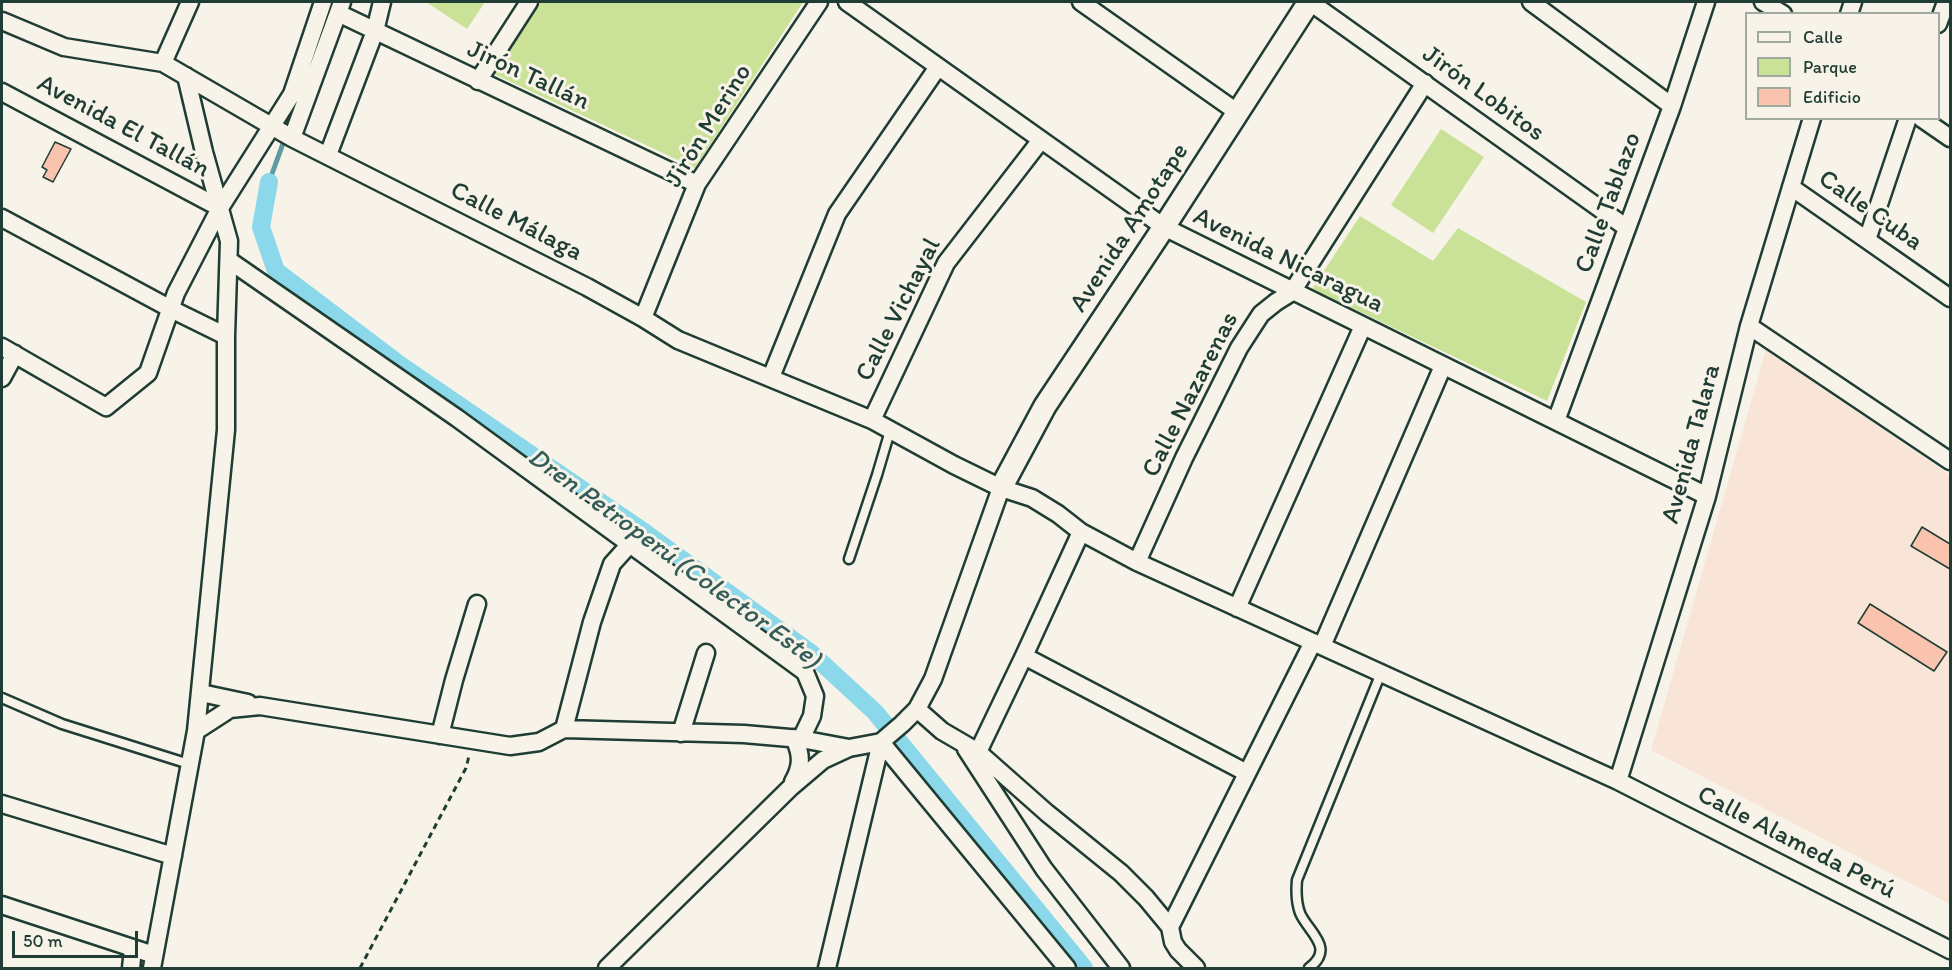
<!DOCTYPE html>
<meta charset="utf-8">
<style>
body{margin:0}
#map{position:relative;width:1952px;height:970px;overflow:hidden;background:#f7f3e8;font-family:Itim,sans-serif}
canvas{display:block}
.frame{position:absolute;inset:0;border:3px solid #1f3d34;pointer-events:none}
.legend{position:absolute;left:1745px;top:12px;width:195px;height:108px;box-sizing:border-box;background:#f7f3e8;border:2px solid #a1aaa0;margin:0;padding:8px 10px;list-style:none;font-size:18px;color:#1f3d34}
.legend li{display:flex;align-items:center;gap:12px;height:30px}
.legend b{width:30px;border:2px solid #a1aaa0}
.scale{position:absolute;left:12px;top:931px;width:126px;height:27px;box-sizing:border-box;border:3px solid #1f3d34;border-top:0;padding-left:8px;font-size:18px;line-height:21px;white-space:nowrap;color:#1f3d34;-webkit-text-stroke:4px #f7f3e8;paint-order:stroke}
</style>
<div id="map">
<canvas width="1952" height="970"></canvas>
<div class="frame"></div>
<ul class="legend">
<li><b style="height:8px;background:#f7f3e8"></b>Calle</li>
<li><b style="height:16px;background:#c9e298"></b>Parque</li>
<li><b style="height:16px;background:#fac3ae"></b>Edificio</li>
</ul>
<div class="scale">50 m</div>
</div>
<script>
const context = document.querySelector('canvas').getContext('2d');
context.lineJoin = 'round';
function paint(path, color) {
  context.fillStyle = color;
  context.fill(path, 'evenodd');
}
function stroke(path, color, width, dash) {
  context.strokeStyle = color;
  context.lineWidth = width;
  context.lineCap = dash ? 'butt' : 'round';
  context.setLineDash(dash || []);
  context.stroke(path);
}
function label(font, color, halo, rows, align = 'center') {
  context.font = font + ' Itim,sans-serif';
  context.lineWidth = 6;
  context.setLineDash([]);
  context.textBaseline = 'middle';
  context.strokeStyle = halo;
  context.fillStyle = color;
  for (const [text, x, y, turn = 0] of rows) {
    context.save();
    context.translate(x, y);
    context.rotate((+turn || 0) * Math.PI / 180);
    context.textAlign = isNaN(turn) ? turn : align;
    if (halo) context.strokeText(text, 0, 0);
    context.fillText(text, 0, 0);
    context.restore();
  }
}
paint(new Path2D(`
 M1766 350 1950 475V904L1651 750Z`), '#f8e5d7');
paint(new Path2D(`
 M426 2H485L467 29Z
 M541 2H803L695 168 494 74Z
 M1441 129 1484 157 1433 233 1391 205Z
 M1360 216 1433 261 1458 228 1586 302 1547 401 1312 289Z`), '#c9e298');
stroke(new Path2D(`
 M269 182 285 138`), '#5f9aa1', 5);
stroke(new Path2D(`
 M269 182 261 227 276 271 400 365 644 532 811 653 875 712 1084 968`), '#8ad8e9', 18);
const building = new Path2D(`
 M55 142 71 149 53 182 43 177 47 170 42 167Z
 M1922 527 1950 544V569L1911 546Z
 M1870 604 1947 652 1934 671 1858 623Z`);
paint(building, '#fac3ae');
stroke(building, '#1f3d34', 1.5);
const service = new Path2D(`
 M849 559 877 475 890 431
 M2 698 62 724 189 764
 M1309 968C1336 948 1308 932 1300 913 1296 902 1296 891 1297 880L1381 673`);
const minor = new Path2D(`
 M847 2 1164 227 1707 496
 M1081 2 1237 112
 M1310 2 1627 228
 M1531 2 1672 106
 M1763 2 1783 14
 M338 13 697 184
 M1849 14 1853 2
 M2 21 64 47 163 63 292 138 587 287 643 318 678 340 872 420 954 465 1001 488 1032 498 1058 514 1081 532 1137 562 1618 781 1950 950
 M1938 24 1946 2
 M163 63 190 2
 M478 81 529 2
 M2 92 220 208
 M1921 118 1950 138
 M292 138 342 2
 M328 155 375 31 382 2
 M1791 187 1950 298
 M2 218 171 309 226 336
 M1867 240 1908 118
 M230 261 457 418 805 672 815 696 812 716 801 739
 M643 318 697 184 819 2
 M1749 326 1950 461
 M2 347 106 407 148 373 176 293 220 208 292 94 323 2
 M771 377 837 214 938 67
 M2 378 15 354
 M872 420 946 263 1041 140
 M1556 421 1672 106 1706 2
 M1137 562 1184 458 1239 348 1261 314 1276 302 1292 292 1425 83
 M1237 608 1363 326
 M1322 646 1443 366
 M1024 656 1247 773
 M201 693 248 703
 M917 709 942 731 978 752 1047 813 1121 873 1146 898 1170 927 1173 942 1178 950 1196 968
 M564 729 592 622 612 564 630 544
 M196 731 230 709 260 706 510 746 539 742 564 729 744 734 801 739 849 748 881 742 902 724 917 709 933 679 1001 488
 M681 733 706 653
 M440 735 454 680 477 604
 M881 742 1067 968
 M966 749 1044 869 1121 968
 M978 752 1024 656 1081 532
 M1618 781 1707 496 1749 326 1812 118
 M793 782C802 766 802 755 794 738
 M2 804 173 856
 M2 905 154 955
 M1170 927 1313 642
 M131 968 133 949
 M152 968 196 731 226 430V336L229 241 204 152 186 76
 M607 968 790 788 823 760 849 748
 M827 968 881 742`);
const tertiary = new Path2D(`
 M1001 488 1045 406 1164 227 1309 2`);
stroke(service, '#1f3d34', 13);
stroke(minor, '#1f3d34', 21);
stroke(tertiary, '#1f3d34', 26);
stroke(new Path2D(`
 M360 968 466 768 469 756`), '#1f3d34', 3, [6, 4.5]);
stroke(service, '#f7f3e8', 8);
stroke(minor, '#f7f3e8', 16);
stroke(tertiary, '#f7f3e8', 21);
label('26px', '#1f3d34', '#f7f3e8', [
 ["Jirón Tallán",528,76,25],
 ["Jirón Lobitos",1483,94,36],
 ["Jirón Merino",709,126,-58],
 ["Avenida El Tallán",123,127,28],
 ["Calle Tablazo",1609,203,-70],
 ["Calle Cuba",1870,211,35],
 ["Calle Málaga",516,222,27],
 ["Avenida Amotape",1130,228,-57],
 ["Avenida Nicaragua",1288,261,26],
 ["Calle Vichayal",899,310,-63],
 ["Calle Nazarenas",1191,395,-63],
 ["Avenida Talara",1692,444,-75],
 ["Calle Alameda Perú",1796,843,27]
]);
label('italic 27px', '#345c58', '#f7f3e8', [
 ["Dren Petroperú (Colector Este)",674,559,36]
]);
</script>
